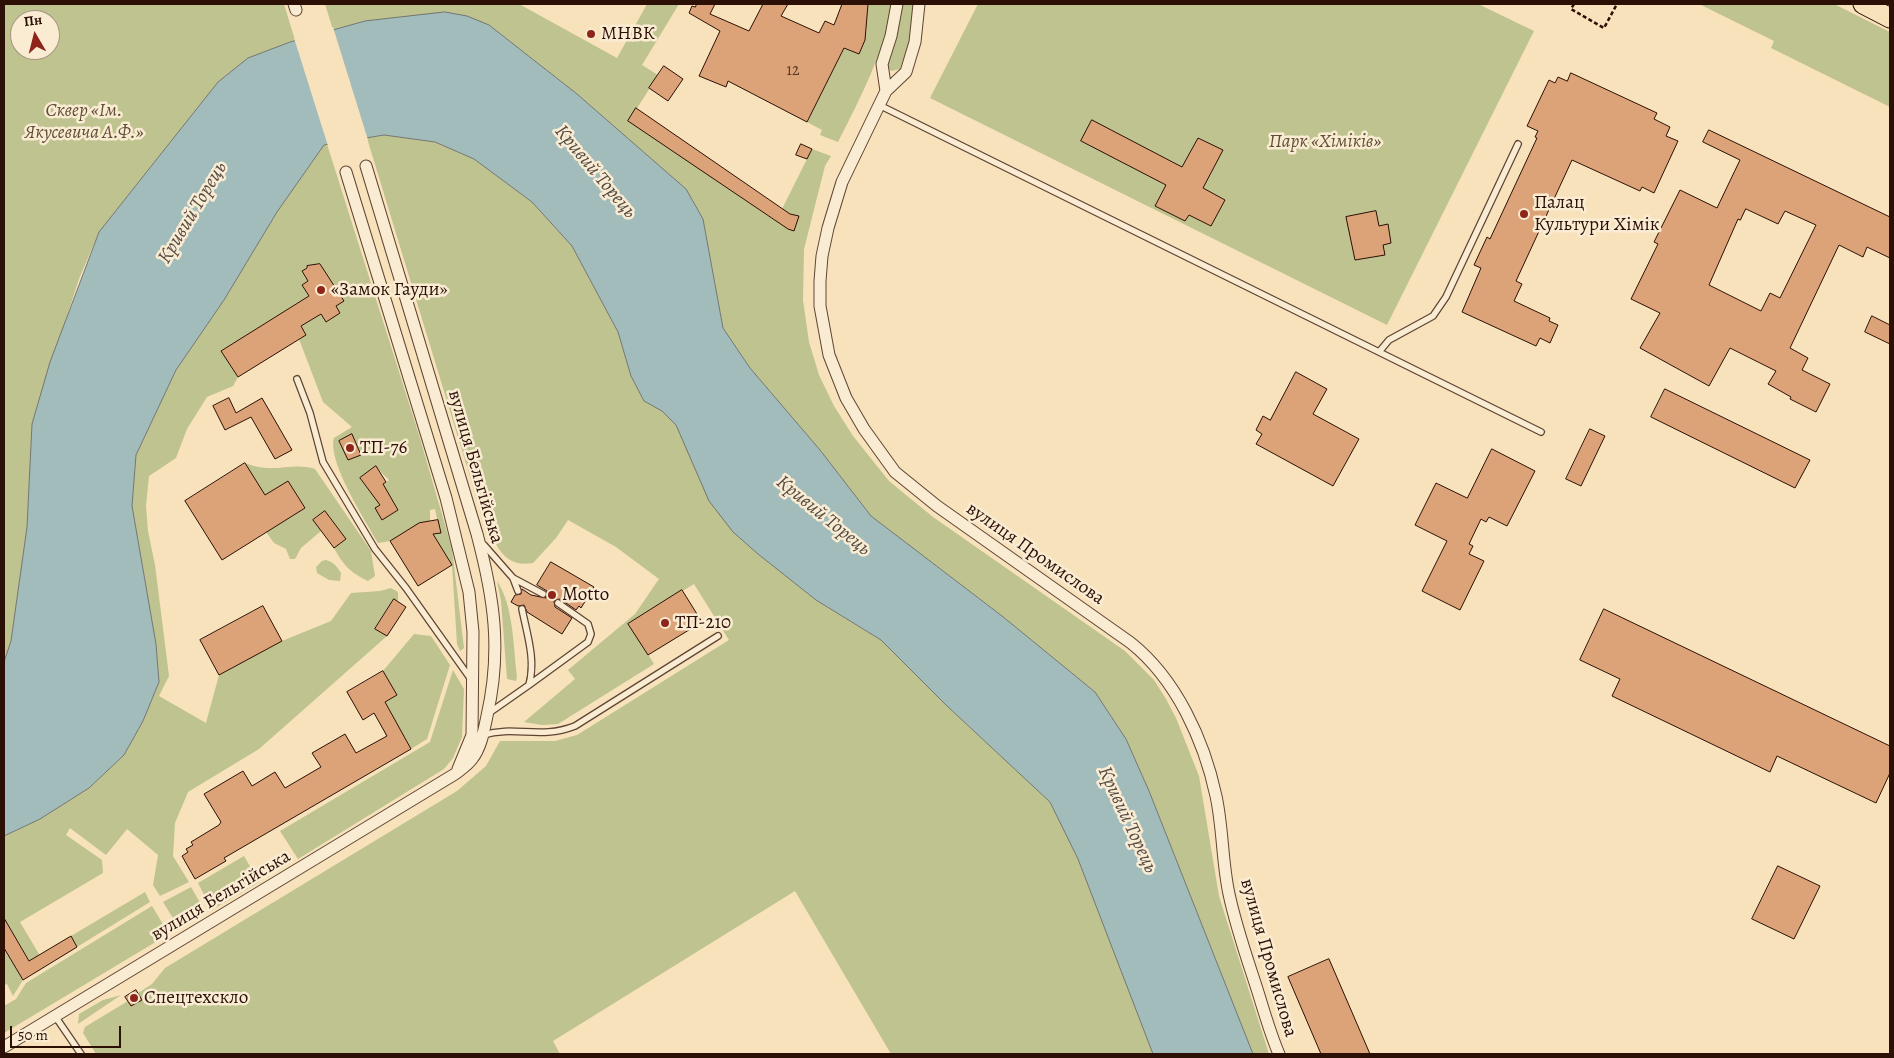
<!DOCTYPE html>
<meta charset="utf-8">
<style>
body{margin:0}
#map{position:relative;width:1894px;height:1058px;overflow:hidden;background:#f7e2bc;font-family:Alegreya,serif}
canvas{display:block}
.frame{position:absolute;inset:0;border:5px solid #2c0f05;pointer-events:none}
.north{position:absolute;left:10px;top:10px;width:50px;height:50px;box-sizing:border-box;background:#faecd3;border:1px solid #a89481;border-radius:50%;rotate:352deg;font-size:14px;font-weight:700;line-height:20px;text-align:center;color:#2c0f05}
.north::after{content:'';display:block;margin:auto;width:18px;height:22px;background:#8f2418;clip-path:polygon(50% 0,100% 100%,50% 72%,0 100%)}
.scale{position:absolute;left:10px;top:1026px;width:111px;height:22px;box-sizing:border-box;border:2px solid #2c0f05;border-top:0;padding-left:6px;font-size:15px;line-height:18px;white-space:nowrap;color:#2c0f05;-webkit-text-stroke:4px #faecd3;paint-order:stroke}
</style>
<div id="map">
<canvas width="1894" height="1058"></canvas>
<div class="frame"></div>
<div class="north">Пн</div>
<div class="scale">50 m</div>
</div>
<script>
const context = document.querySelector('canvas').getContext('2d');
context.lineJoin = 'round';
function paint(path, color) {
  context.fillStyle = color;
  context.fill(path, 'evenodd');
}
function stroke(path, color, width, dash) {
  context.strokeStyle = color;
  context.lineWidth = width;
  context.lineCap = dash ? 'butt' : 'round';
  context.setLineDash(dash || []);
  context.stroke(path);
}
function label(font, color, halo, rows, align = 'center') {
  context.font = font + ' Alegreya,serif';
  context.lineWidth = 5;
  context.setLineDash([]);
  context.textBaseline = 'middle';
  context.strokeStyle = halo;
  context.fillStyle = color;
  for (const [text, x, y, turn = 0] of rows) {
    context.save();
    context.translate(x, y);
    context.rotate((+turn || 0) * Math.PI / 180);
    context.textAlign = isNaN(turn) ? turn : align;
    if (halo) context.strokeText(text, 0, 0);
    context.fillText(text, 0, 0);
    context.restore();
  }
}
paint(new Path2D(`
 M4 4H284L295 40 248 58 218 82 99 232 79 279 32 424 27 527 11 641 4 662ZM20 20H50V50H20Z
 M325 4H519L617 58 647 4H679L642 65 658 75 629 121 776 221 812 149 831 156 825 166 804 249 803 300 809 342 819 375 834 406 853 436 889 481 933 517 1125 651 1154 680 1166 699 1176 718 1199 776 1219 896 1269 1054H1253L1149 791 1126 739 1095 692 1002 616 871 516 820 450 750 368 723 328 703 219 686 189 577 94 489 25 365 21 333 30Z
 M868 4H893C883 54 861 97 838 142L820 135 822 130 807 122 844 48 859 54 865 40Z
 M901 4H914L910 41 900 69 891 71 886 65Z
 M978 4H1478L1534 31 1387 325 930 98Z
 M1699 4H1834L1890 32V107L1771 48 1774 41Z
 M384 135 435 142 474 159 532 202 572 246 618 332 631 376 644 401 662 411 676 425 690 455 758 554 816 600 881 640 946 705 1050 802 1078 859 1153 1054H891L795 891 553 1041 560 1054H96L83 1033 85 1027 128 1001 131 1006 142 1000 138 993 152 984 165 968 457 791 486 766 500 741H555L577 735 729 640 694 584 629 624 654 664 558 724 542 725 524 722 575 679 568 670 635 614 659 579 616 547 568 520 556 538 533 563C499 569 494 537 481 513L367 138Z
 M327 144 419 435 452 549 464 648 460 651 457 644 452 565 433 534 420 542 411 528 390 541 378 543C366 521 327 462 334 438L352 427 323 402 299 339 306 335 301 326 321 314 326 322 340 313 336 306 343 301 320 264 307 266 302 272 308 281 302 285 309 296 221 351 238 377 233 386 207 397 187 429 176 458 149 476 146 506 148 531 155 565 169 676 159 696 206 723 219 675 282 641 331 621 351 593 380 591 391 588 398 592V601L394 599 375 628 387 636 259 749 188 792 175 823 173 856 189 882 160 896 153 885 158 855 127 829 106 855 70 828 66 835 102 860 103 873 20 922 46 966 36 972 7 923 4 924V836L40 819 89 788 124 755 143 721 159 682 156 644 132 506 136 455 176 370 224 300 277 212 324 145ZM352 435 361 454 348 460 339 441ZM376 467 389 480 371 493 360 478ZM391 499 398 510 382 520 376 508ZM435 509 440 533 425 535 423 523 430 521V510Z
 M245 463C273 475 292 461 315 469L371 551 375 576 368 581C351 573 343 565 334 548L346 539 325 511 313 519 321 531 301 548 295 559H290L286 549 274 543 266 532 305 508 288 481 265 495Z
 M326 560C334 562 337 567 341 573L340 581 329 580 317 573 316 567 322 561Z
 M497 581C514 607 513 646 517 677L516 681 507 679 501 601Z
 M414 634 431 636 450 665 427 739 411 749 399 728 386 736 381 726 394 719 385 702 397 695 383 671Z
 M453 670 464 689 462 737 453 758 444 769 298 859 280 831 430 742Z
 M244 856 259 882 212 910 198 883Z
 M191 887 206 913 179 928 163 902Z
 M145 892 150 902 77 947 71 936Z
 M152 906 169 934 4 1033V1006L16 999 26 983Z
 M4 948 23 980 13 996 7 984 4 985Z
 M121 995 78 1024 79 1014 103 1000Z`), '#bec38f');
const water = new Path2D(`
 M445 12 467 16 489 25 577 94 686 189 703 219 723 328 750 368 820 450 871 516 1002 616 1095 692 1126 739 1149 791 1253 1054H1153L1078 859 1050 802 946 705 881 640 816 600 758 554 733 532 709 501 676 425 662 411 644 401 631 376 618 332 572 246 532 202 474 159 435 142 384 135 324 145 277 212 224 300 176 370 136 455 132 506 156 644 159 682 143 721 124 755 89 788 40 819 4 836V662L11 641 27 527 32 424 50 362 99 232 218 82 248 58 290 42 365 21Z`);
paint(water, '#a2bbbb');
stroke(water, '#737672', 1);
paint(new Path2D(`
 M333 27 368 140 328 146 294 38Z`), '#f7e2bc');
const building = new Path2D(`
 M697 4H715L710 14 749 31 763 4H788L781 16 819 33 825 21 834 25 842 4H868L865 40 859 54 844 48 807 122 728 81 726 87 699 76 720 31 689 13 692 6 695 7Z
 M664 66 683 79 668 101 649 88Z
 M1571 73 1657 113 1654 119 1670 127 1666 136 1678 141 1654 193 1642 187 1640 191 1572 160 1516 281 1522 284 1514 301 1550 318 1549 321 1558 325 1550 343 1540 338 1536 346 1462 312 1481 268 1474 265 1487 237 1490 239 1537 138 1535 137 1538 131 1527 126 1549 80 1555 83 1558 77 1567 81Z
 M636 108 790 214 799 216 794 231 788 229 628 121Z
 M1092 120 1182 167 1198 138 1223 150 1203 188 1225 200 1211 226 1189 215 1185 221 1155 206 1166 185 1081 141Z
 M1709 130 1890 217V258L1867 247 1863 257 1839 245 1790 348 1808 358 1802 370 1830 384 1816 412 1790 399 1791 397 1768 384 1776 371 1730 348 1709 386 1640 348 1660 313 1631 299 1658 244 1654 242 1680 190 1717 208 1740 160 1703 142ZM1746 209 1778 224 1785 211 1816 225 1780 298 1770 293 1761 311 1709 285 1738 219 1740 220Z
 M801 144 812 149 807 159 796 155Z
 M1376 211 1379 226 1388 224 1391 243 1383 245 1385 255 1355 260 1346 217Z
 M320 264 344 301 336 306 340 313 326 322 321 314 301 326 306 335 238 377 221 351 309 296 302 285 308 281 302 271 307 268V266Z
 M1872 316 1890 325V344L1865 332Z
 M1296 372 1327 389 1313 414 1359 439 1333 486 1256 444 1262 434 1256 430 1263 416 1270 420Z
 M1665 389 1810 460 1795 488 1651 417Z
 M229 398 236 413 262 398 292 450 275 459 251 417 225 430 213 406Z
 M1590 429 1605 436 1581 486 1566 479Z
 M352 434 361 455 348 460 339 441Z
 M1492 449 1535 471 1507 526 1489 517 1486 522 1481 519 1469 544 1473 546 1469 554 1484 561 1460 610 1422 591 1447 541 1415 525 1436 483 1467 498Z
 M245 463 265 495 288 481 305 508 222 560 185 501Z
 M376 466 386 482 383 484 398 510 382 520 375 508 380 505 360 478Z
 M325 511 346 539 334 548 313 520Z
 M438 520 441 533 433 534 452 565 418 586 390 541 419 523Z
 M551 562 594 587 581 608 579 606 576 610 560 599 554 601 555 607 572 618 562 634 527 612 524 605 518 606 511 602 515 595 521 594 522 589 531 595 546 598 547 591 537 585Z
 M682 590 702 622 648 655 628 624Z
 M394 599 406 607 387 636 375 629Z
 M263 606 282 641 219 675 200 640Z
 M1604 609 1890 746V773L1876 803 1777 756 1770 772 1612 696 1620 679 1580 660Z
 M383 671 397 695 385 702 411 749 224 858 226 861 195 879 182 856 188 852 186 849 193 845 191 842 219 825 221 822 204 794 243 771 252 786 275 772 285 788 321 767 312 753 345 734 356 753 387 736 374 713 363 720 347 692Z
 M1778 866 1820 886 1794 939 1752 919Z
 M4 918 29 961 71 936 77 947 23 980 4 948Z
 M1329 959 1370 1054H1321L1288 977Z
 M136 990 142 1000 131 1006 125 997Z`);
paint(building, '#dda378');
stroke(building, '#2c0f05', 1);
const lane = new Path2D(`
 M879 105 1541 432
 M1379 352 1389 340 1433 316 1446 297 1518 144
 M297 379 310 413 323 462 375 549 406 588 470 678
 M484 545 513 578 518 591
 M513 578 543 594
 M529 685 588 642 591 634 588 624 558 603
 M489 713 529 685C536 660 527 634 522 609
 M483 735C516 725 539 740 575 726L718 636
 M55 1016 81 1054`);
const street = new Path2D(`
 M294 4 296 10
 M919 4 915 42 906 72 886 91 842 182 828 228 822 256 820 281V306L829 355 846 398 864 429 895 472 937 506 1131 643C1176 679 1204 740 1216 796 1223 828 1222 862 1229 894 1236 927 1247 958 1257 989 1264 1011 1270 1033 1279 1054
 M886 91 882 64 891 36 897 4
 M346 172 446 498 469 592 473 632 472 735 458 769
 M4 1047 455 774C460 770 468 765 472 759 481 748 484 730 487 716 502 650 494 598 477 534L366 166`);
const primary = new Path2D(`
 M1863 4 1890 18`);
stroke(lane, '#5f4433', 8);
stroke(street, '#5f4433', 13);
stroke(primary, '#2c0f05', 21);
stroke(new Path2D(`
 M1574 4 1571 9 1604 28 1617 4`), '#2c0f05', 2.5, [4, 2.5]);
stroke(lane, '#faecd3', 5.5);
stroke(street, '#faecd3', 11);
stroke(primary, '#f7e2bc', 19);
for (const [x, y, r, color] of [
 [591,34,5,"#8f2418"],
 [1524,214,5,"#8f2418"],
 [321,290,5,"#8f2418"],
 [350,448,5,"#8f2418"],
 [552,595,5,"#8f2418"],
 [665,623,5,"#8f2418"],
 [134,998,5,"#8f2418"]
]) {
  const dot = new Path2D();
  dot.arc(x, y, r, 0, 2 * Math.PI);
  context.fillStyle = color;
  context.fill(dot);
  stroke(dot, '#faecd3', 2);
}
label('16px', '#583422', null, [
 ["12",793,71]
]);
label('19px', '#2c0f05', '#faecd3', [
 ["МНВК",601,34],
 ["Палац",1534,203],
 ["Культури Хімік",1534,225],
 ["«Замок Гауди»",331,290],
 ["ТП-76",360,448],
 ["Motto",562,595],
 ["ТП-210",675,623],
 ["Спецтехскло",144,998]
], 'left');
label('italic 19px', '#5f4e35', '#faecd3', [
 ["Сквер «Ім.",84,111],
 ["Якусевича А.Ф.»",84,133],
 ["Парк «Хіміків»",1325,142]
]);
label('19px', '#2c0f05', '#faecd3', [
 ["вулиця Бельгійська",475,467,74],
 ["вулиця Промислова",1035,554,35],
 ["вулиця Бельгійська",221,896,-31],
 ["вулиця Промислова",1268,958,74]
]);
label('italic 20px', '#554b45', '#faecd3', [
 ["Кривий Торець",595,172,50],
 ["Кривий Торець",193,213,-59],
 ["Кривий Торець",823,516,39],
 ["Кривий Торець",1127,820,65]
]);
</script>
